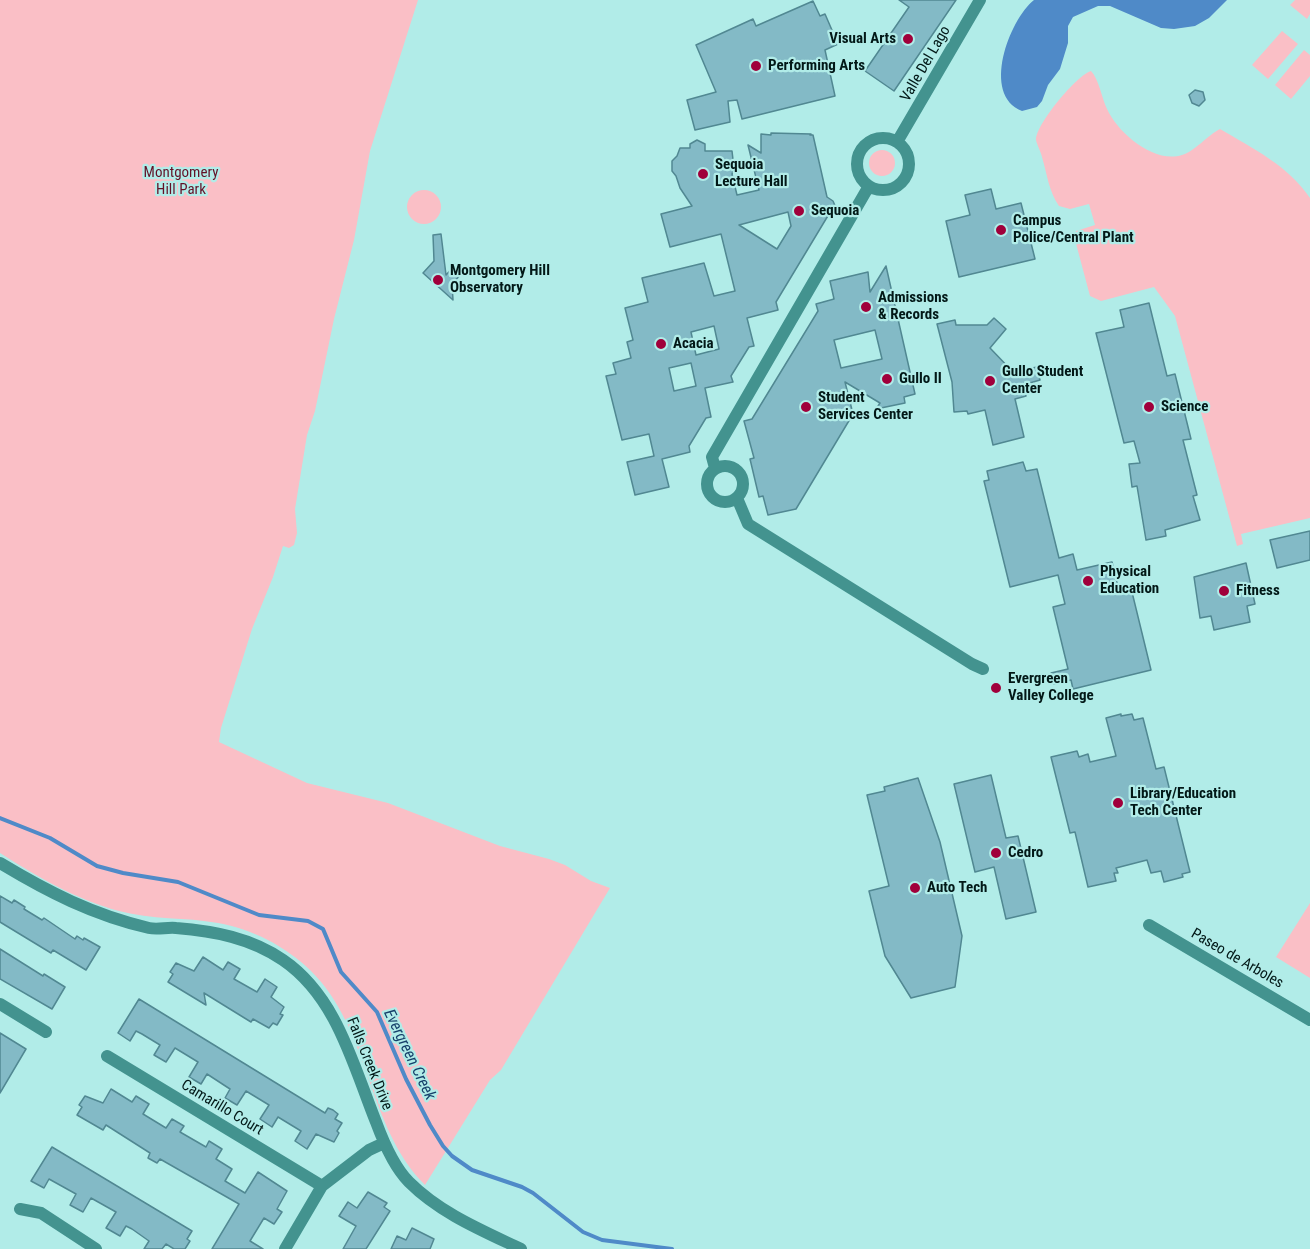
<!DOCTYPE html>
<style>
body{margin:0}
canvas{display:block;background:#b1ece8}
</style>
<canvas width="1310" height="1249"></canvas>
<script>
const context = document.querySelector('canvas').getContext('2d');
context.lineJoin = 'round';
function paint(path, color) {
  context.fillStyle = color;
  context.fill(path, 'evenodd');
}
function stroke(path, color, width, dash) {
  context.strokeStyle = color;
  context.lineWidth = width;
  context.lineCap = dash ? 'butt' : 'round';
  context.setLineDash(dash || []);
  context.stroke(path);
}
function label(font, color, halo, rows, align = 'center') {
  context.font = font + ' "Roboto Condensed",sans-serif';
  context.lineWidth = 4.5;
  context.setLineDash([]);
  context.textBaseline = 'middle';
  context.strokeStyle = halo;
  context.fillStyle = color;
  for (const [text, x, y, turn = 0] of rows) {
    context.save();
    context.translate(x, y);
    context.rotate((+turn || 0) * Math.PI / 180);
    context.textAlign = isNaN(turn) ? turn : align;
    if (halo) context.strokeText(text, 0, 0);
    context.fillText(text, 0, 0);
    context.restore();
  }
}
paint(new Path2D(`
 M0 0H418L370 151 354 240 334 319 315 411 307 435 295 509 297 533 294 545 289 548 283 546 273 577 252 629 221 728 219 742 307 783 388 803 500 846 549 859 565 865 591 881 610 888 501 1070 490 1080 425 1185C366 1126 371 1029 310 970 285 946 252 929 218 923 185 917 152 920 119 911 75 899 38 877 0 853Z
 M1295 0H1310V14L1307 19 1290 5Z
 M1282 31 1298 44 1268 79 1252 65Z
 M1304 50 1310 55V76L1291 99 1275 85Z
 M1091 71C1099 79 1102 99 1107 109 1118 133 1154 164 1182 155 1194 152 1208 135 1220 129 1252 148 1289 166 1310 198V518L1241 534 1243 544 1237 546 1175 316 1154 287 1101 301 1090 296 1074 236 1076 231 1095 225 1089 204 1070 209 1059 206C1049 192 1047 174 1042 157 1041 152 1037 145 1036 140 1036 124 1077 75 1091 71Z
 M869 163a13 13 0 1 1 26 0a13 13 0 1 1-26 0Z
 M407 207a17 17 0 1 1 34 0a17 17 0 1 1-34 0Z
 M1310 903V978L1276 957Z`), '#fabfc6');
paint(new Path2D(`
 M1034 0H1227L1209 18 1195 26 1174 29 1161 28 1110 6H1098L1073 17 1068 26V43L1060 69 1048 85 1042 101 1037 107 1022 111C981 95 1009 20 1034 0Z`), '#4f8ac8');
stroke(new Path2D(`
 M0 818 50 838 97 866 123 873 178 882 259 915 308 921 323 929 341 972 377 1012 406 1079 430 1125 443 1146 452 1156 472 1170 522 1187 533 1193 583 1232 602 1240 672 1249`), '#4f8ac8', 4);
const building = new Path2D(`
 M899 0H956L894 91 865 71 909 7Z
 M813 1 820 16 825 14 838 44 825 50 835 96 742 119 737 100 728 101 730 122 695 130 687 100 716 92 696 45 753 19 756 26Z
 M1195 90 1203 92 1205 100 1199 106 1192 103 1189 95Z
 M771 133 811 134 810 135H813L827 197 833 201 836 208 829 214 776 302 778 310 747 318 754 346 749 347 731 376 733 382 705 388 711 417 706 418 689 446 690 452 662 459 669 487 635 495 627 462 654 456 649 434 622 440 606 376 616 374 613 363 631 358 627 342 633 340 625 308 648 302 642 278 704 263 714 296 735 291 721 234 670 247 661 214 692 206 680 188 676 176 672 171V161L677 156 680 148H690V144L697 140 705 144V151H732L734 168 732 174 737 195 759 190 748 145 761 153V134L771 135ZM788 212 791 226 777 249 739 225ZM714 326 719 349 696 355 691 332ZM691 363 696 386 674 391 669 368Z
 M991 189 996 209 1021 203 1035 259 959 277 946 221 970 215 965 195Z
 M441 234 446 275 456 264 464 271 452 284 453 300 423 273 434 261 433 235Z
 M886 266 915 394 904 397 905 403 876 409 880 403 845 382 853 414 796 509 768 515 763 496 759 497 750 459 754 458 744 421 752 419 818 311 816 304 834 299 830 281 868 272 870 292ZM875 330 882 359 841 368 834 340Z
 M1149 303 1167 376 1175 374 1191 439 1183 440 1197 495 1193 496 1200 520 1165 530 1166 536 1146 540 1137 486 1132 487 1129 464 1140 463 1134 441 1124 443 1096 333 1124 327 1120 310Z
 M994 318 1006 329 990 348 1013 372 1037 367 1040 380 1023 385 1026 396 1015 399 1024 437 993 445 985 410 968 414 967 411 954 412 952 382 937 324 955 320 956 325H987Z
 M1023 462 1026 471 1037 469 1059 558 1073 554 1077 570 1112 562 1119 591 1131 588 1151 670 1073 689 1071 680 1054 684 1051 673 1068 669 1053 607 1065 604 1058 575 1010 587 984 481 989 480 987 471Z
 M1310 531V560L1277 568 1270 540Z
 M1246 563 1255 604 1247 606 1250 622 1214 630 1211 616 1200 618 1194 577Z
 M1121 714V716L1132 714 1134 720 1143 718 1156 769 1164 767 1190 872 1182 874 1183 877 1164 882 1161 871 1151 873 1147 860 1116 868 1118 873H1114L1116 881 1088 887 1075 832 1070 833 1051 757 1077 751 1079 757 1088 754 1090 762 1116 756 1106 718Z
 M991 775 1006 838 1018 836 1036 912 1006 919 994 867 975 872 954 784Z
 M918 778 940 842 962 936 955 987 911 998 885 956 869 891 889 886 867 795 885 791 884 787Z
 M0 896 12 903 14 900 25 907 24 909 42 920 44 918 75 939 77 936 83 940 84 938 100 947 86 970 53 950 51 953 0 922Z
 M0 949 43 976 44 974 65 987 52 1009 0 979Z
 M203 957 223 970 228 962 240 969 234 979 257 992 265 979 277 987 271 997 284 1007 280 1014 283 1015 277 1025 273 1023 269 1028 253 1019 251 1022 204 993 206 1005 168 982 173 974 170 972 176 963 194 971Z
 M139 999 325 1113 328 1108 333 1110 338 1114 335 1119 342 1123 337 1131 339 1133 334 1142 316 1134 307 1149 295 1141 301 1131 278 1117 272 1127 260 1119 269 1105 246 1091 237 1105 225 1098 230 1089 207 1074 201 1084 189 1077 198 1062 175 1048 166 1062 154 1055 160 1045 142 1034 136 1031 130 1041 118 1033Z
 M0 1033 26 1049 0 1093Z
 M111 1089 132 1102 136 1096 149 1104 143 1114 166 1128 172 1119 184 1126 180 1132 206 1147 209 1141 222 1149 216 1159 232 1169 225 1181 245 1193 258 1172 287 1191 277 1209 282 1212 274 1224 264 1218 250 1241 263 1249H212L239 1204 160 1159 157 1163 148 1158 150 1153 106 1125 103 1130 77 1115 82 1107 79 1105 85 1096 103 1103Z
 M52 1147 192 1231 187 1239 190 1241 185 1249H174L166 1244 162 1249H144L149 1241 132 1229 126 1226 120 1236 106 1228 116 1212 91 1198 83 1212 70 1205 76 1194 49 1179 44 1188 31 1181Z
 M368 1192 387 1203 384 1207 390 1211 366 1249H343L356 1226 339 1216 348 1202 357 1208Z
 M412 1228 434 1239 430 1249H391L397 1236 406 1240Z`);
paint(building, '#83bac6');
stroke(building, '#518892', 1.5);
stroke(new Path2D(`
 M857 164a26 26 0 1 1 52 0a26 26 0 1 1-52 0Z
 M897 142 980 0
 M707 484a18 18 0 1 1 36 0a18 18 0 1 1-36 0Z
 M715 468 712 457 869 186
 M737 498 748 524 972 664 983 669
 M0 863C48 892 93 915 149 928 158 930 167 927 176 928 214 931 251 938 283 960 337 997 353 1065 376 1122 383 1141 395 1168 409 1182 440 1213 481 1230 521 1249
 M1149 925 1310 1020
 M0 1004 46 1032
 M107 1056 322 1186
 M20 1209 41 1213 96 1249
 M285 1249 322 1186 369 1150 384 1143`), '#43938f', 12);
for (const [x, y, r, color] of [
 [908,39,6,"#a0003b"],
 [756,66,6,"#a0003b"],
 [703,174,6,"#a0003b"],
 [799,211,6,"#a0003b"],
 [1001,230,6,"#a0003b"],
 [438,280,6,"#a0003b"],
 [866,307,6,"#a0003b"],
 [661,344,6,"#a0003b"],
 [887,379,6,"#a0003b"],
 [990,381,6,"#a0003b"],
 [806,407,6,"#a0003b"],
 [1149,407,6,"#a0003b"],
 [1088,581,6,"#a0003b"],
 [1224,591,6,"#a0003b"],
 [996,688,6,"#a0003b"],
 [1118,803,6,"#a0003b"],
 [996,853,6,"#a0003b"],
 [915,888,6,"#a0003b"]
]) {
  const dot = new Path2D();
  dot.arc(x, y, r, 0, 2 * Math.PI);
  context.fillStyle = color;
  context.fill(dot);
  stroke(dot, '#b1ece8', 2);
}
label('bold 15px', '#021817', '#b1ece8', [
 ["Visual Arts",896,39,"right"],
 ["Performing Arts",768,66],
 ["Sequoia",715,165],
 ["Lecture Hall",715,182],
 ["Sequoia",811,211],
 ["Campus",1013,221],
 ["Police/Central Plant",1013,238],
 ["Montgomery Hill",450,271],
 ["Observatory",450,288],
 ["Admissions",878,298],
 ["& Records",878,315],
 ["Acacia",673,344],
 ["Gullo Student",1002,372],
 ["Center",1002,389],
 ["Gullo II",899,379],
 ["Student",818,398],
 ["Services Center",818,415],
 ["Science",1161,407],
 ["Physical",1100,572],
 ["Education",1100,589],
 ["Fitness",1236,591],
 ["Evergreen",1008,679],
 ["Valley College",1008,696],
 ["Library/Education",1130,794],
 ["Tech Center",1130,811],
 ["Cedro",1008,853],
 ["Auto Tech",927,888]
], 'left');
label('15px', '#021817', '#b1ece8', [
 ["Valle Del Lago",926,64,-60],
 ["Paseo de Arboles",1237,959,30],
 ["Falls Creek Drive",369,1064,68],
 ["Camarillo Court",222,1108,31]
]);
label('15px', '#631127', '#b1ece8', [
 ["Montgomery",181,173],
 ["Hill Park",181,190]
]);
label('italic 16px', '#16406a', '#b1ece8', [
 ["Evergreen Creek",409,1055,64]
]);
</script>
